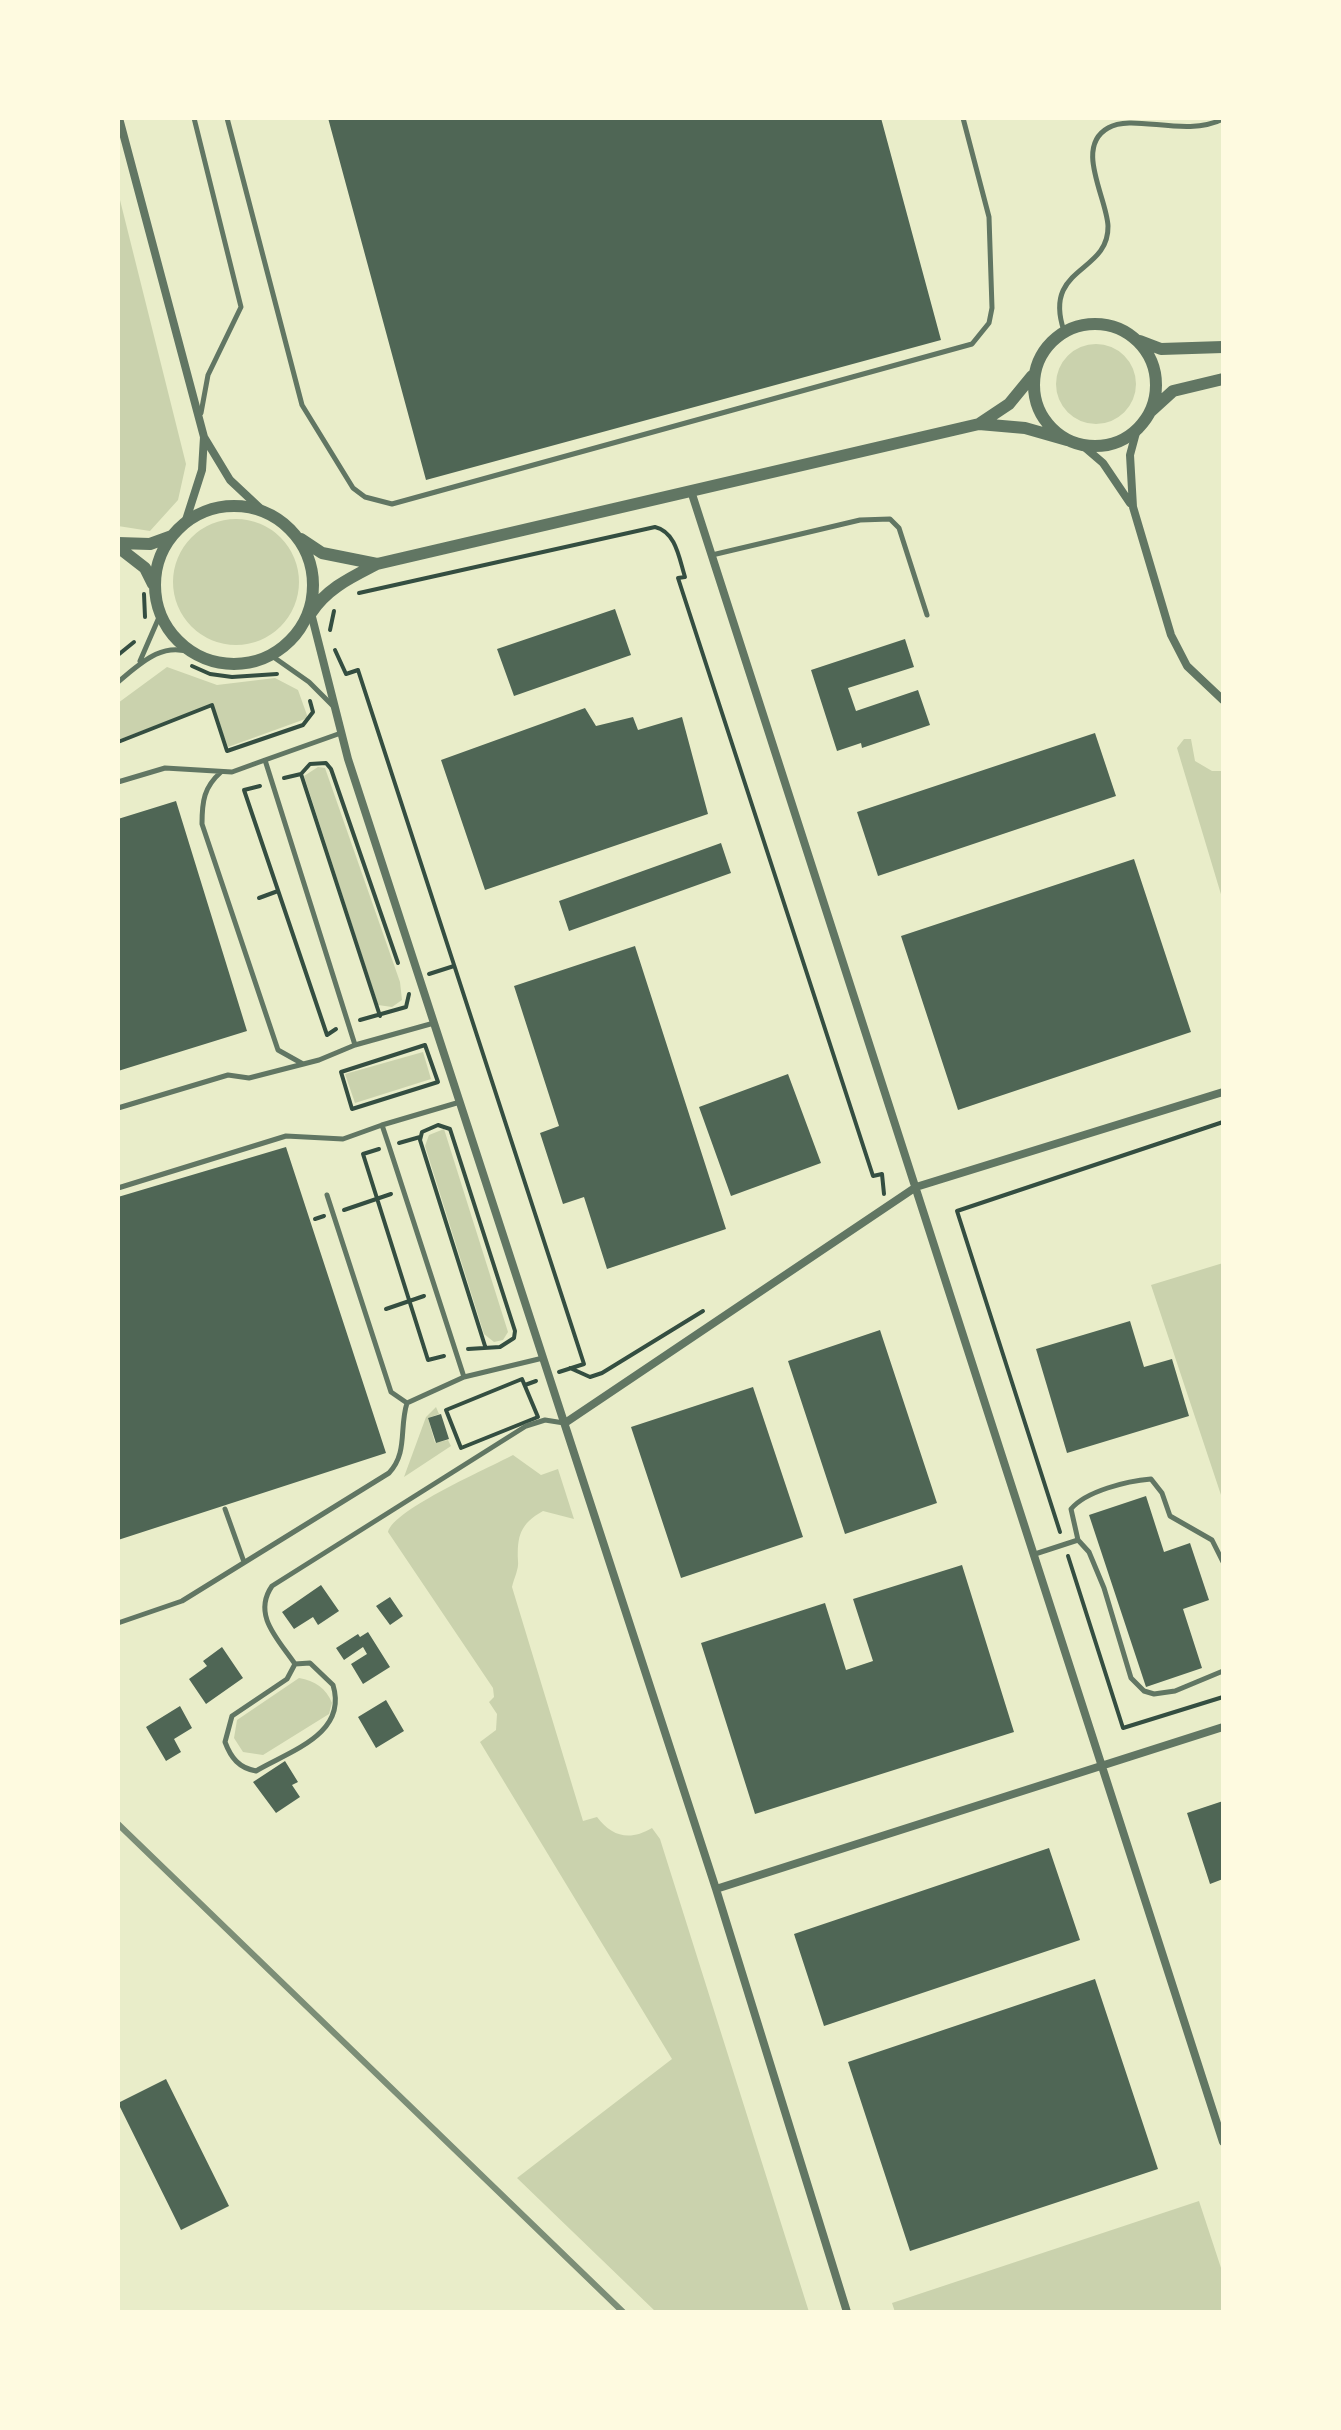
<!DOCTYPE html>
<style>
body{margin:0}
#map{position:relative;width:1341px;height:2430px;overflow:hidden;background:#e9edc9;font-family:"Sofia Sans Condensed",sans-serif}
canvas{display:block}
.frame{position:absolute;inset:0;border:120px solid #fefae0;pointer-events:none}
</style>
<div id="map">
<canvas width="1341" height="2430"></canvas>
<div class="frame"></div>
</div>
<script>
const context = document.querySelector('canvas').getContext('2d');
context.lineJoin = 'round';
function paint(path, color) {
  context.fillStyle = color;
  context.fill(path, 'evenodd');
}
function stroke(path, color, width, dash) {
  context.strokeStyle = color;
  context.lineWidth = width;
  context.lineCap = dash ? 'butt' : 'round';
  context.setLineDash(dash || []);
  context.stroke(path);
}
paint(new Path2D(`
 M118 192 186 464 178 500 150 531 118 526Z
 M1056 384a40 40 0 1 1 80 0a40 40 0 1 1-80 0Z
 M173 582a63 63 0 1 1 126 0a63 63 0 1 1-126 0Z
 M167 667 217 685 275 678 298 690 308 718 228 747 212 704 118 740V703Z
 M1184 739H1191L1195 761 1212 771H1223V901L1177 748Z
 M318 767 325 768 400 982 402 1000 392 1007 378 1005 304 776Z
 M423 1052 431 1079 355 1103 345 1074Z
 M444 1129 508 1332 503 1340 494 1342 484 1334 425 1146 429 1135Z
 M1223 1263V1501L1151 1285Z
 M436 1407 439 1414 428 1418 435 1443 448 1440 451 1446 404 1477 426 1417Z
 M513 1455 541 1475 558 1469 574 1519 543 1511C520 1524 517 1536 518 1561 519 1569 514 1578 512 1587L583 1821 597 1817C612 1837 630 1841 652 1828L660 1839 809 2312H656L517 2178 672 2059 480 1742 496 1730 497 1714 489 1702 494 1697 493 1688 388 1532C394 1509 489 1468 513 1455Z
 M299 1678C315 1681 326 1688 332 1703L329 1714 263 1755 243 1752 234 1738 237 1720Z
 M1199 2201 1223 2274V2312H895L892 2303Z`), '#cad2ad');
paint(new Path2D(`
 M328 118H881L941 340 426 480Z
 M615 609 631 655 514 696 497 649Z
 M905 639 914 667 848 688 856 711 918 690 930 725 862 748 861 743 837 751 811 670Z
 M585 708 596 726 633 717 638 730 682 717 708 814 485 890 441 760Z
 M1095 733 1116 796 878 876 857 812Z
 M176 801 247 1031 118 1071V819Z
 M721 843 731 873 569 931 559 901Z
 M1134 859 1191 1032 958 1110 901 936Z
 M635 946 726 1229 607 1269 584 1197 563 1204 540 1133 559 1126 514 986Z
 M788 1074 821 1163 731 1196 699 1107Z
 M286 1147 386 1453 118 1540V1197Z
 M1130 1321 1144 1367 1172 1359 1189 1416 1067 1453 1036 1349Z
 M880 1330 937 1503 845 1534 788 1361Z
 M753 1387 803 1537 681 1578 631 1427Z
 M441 1414 449 1439 436 1443 428 1418Z
 M1146 1496 1164 1552 1190 1543 1209 1600 1183 1609 1202 1668 1146 1687 1089 1515Z
 M962 1565 1014 1732 755 1814 701 1643 825 1603 846 1670 873 1661 853 1599Z
 M321 1585 339 1611 318 1625 313 1617 294 1629 282 1612Z
 M390 1597 403 1616 390 1625 376 1606Z
 M368 1632 390 1667 363 1684 351 1664 367 1654 363 1647 344 1660 336 1648 358 1634 360 1637Z
 M222 1647 243 1678 206 1704 189 1679 207 1666 203 1661Z
 M386 1700 404 1731 376 1748 358 1717Z
 M180 1706 192 1728 174 1739 181 1752 166 1761 146 1727Z
 M285 1761 298 1782 292 1785 300 1797 276 1813 253 1782Z
 M1223 1801V1879L1210 1884 1187 1813Z
 M1049 1848 1080 1940 824 2026 794 1934Z
 M1095 1979 1158 2169 910 2251 848 2062Z
 M166 2079 229 2206 181 2230 118 2103Z`), '#4f6655');
stroke(new Path2D(`
 M359 593 655 527C676 532 679 558 685 577L678 578 873 1176 882 1174 884 1194
 M144 594 145 617
 M330 630 334 611
 M335 650 346 674 358 670 584 1364 559 1372
 M118 655 134 642
 M192 666 210 674 232 677 277 674
 M118 742 212 705 227 751 303 725 313 712 310 701
 M284 778 301 774
 M260 786 244 790 327 1035 336 1029
 M259 898 278 891
 M429 974 454 966
 M380 1016 301 774 310 764 326 763 331 769 398 963
 M360 1020 406 1007 409 994
 M425 1045 438 1082 352 1109 341 1072Z
 M399 1143 420 1137
 M379 1149 363 1154 428 1360 444 1356
 M344 1210 391 1194
 M315 1219 324 1216
 M386 1309 424 1296
 M468 1349 500 1347 514 1338 515 1331 450 1129 438 1125 422 1132 420 1140 485 1346
 M570 1368 590 1377 602 1373 703 1311
 M522 1379 538 1417 461 1448 446 1410Z
 M525 1385 536 1381
 M1060 1532 957 1211 1223 1122
 M1068 1556 1123 1728 1223 1697`), '#344e41', 4);
stroke(new Path2D(`
 M194 118 241 307 208 375 201 413
 M227 118 302 405 353 488 365 497 392 504 972 344 989 323 992 308 989 217 963 118
 M1064 331C1042 266 1109 274 1108 226 1107 198 1074 147 1108 128 1133 113 1185 138 1223 119
 M712 555 860 520 890 519 899 528 927 615
 M272 656 309 682 332 705
 M140 661 160 615
 M118 682C140 664 162 641 192 653
 M341 733 265 760 355 1045 434 1023
 M221 772C204 787 202 801 202 824L278 1050 303 1064
 M118 782 165 768 232 772 265 760
 M460 1102 382 1125 389 1146 464 1377 543 1358
 M118 1108 228 1075 249 1078 319 1060 355 1045
 M118 1188 286 1136 343 1139 382 1125
 M327 1195 391 1392 407 1403
 M225 1509 244 1562
 M1035 1554 1078 1540
 M1223 1562 1212 1540 1170 1516 1162 1493 1151 1479C1127 1481 1086 1491 1071 1509L1078 1540 1089 1552 1104 1588 1131 1678 1144 1691 1154 1694 1175 1691 1223 1671
 M118 1623 182 1601 389 1473C408 1453 399 1428 407 1403L464 1377
 M295 1664 287 1679 232 1716 225 1742C231 1758 239 1768 256 1771 290 1751 348 1734 333 1685L310 1663 295 1664C278 1639 252 1615 272 1586L526 1426 545 1420 564 1423`), '#617663', 5);
stroke(new Path2D(`
 M119 118 204 437
 M1137 429 1130 455 1133 507 1171 635 1187 666 1223 700
 M1082 445 1103 463 1130 503
 M691 491 1223 2142
 M185 523 202 470 204 437 230 480 262 510
 M311 613 348 759 716 1889 847 2312
 M565 1423 916 1187 1223 1092
 M716 1889 1223 1727`), '#617663', 8);
stroke(new Path2D(`
 M1034 385a61 61 0 1 1 122 0a61 61 0 1 1-122 0Z
 M1140 341 1161 349 1223 347
 M1151 411 1173 391 1223 379
 M979 424 1009 404 1032 376
 M155 585a79 79 0 1 1 158 0a79 79 0 1 1-158 0Z
 M301 539 322 553 377 564
 M118 543 150 544 172 536
 M118 547 145 568 153 584
 M311 613C327 588 352 577 377 564L979 424 1025 428 1067 440`), '#617663', 12);
stroke(new Path2D(`
 M118 1824 623 2312`), '#7c8e77', 6);
</script>
